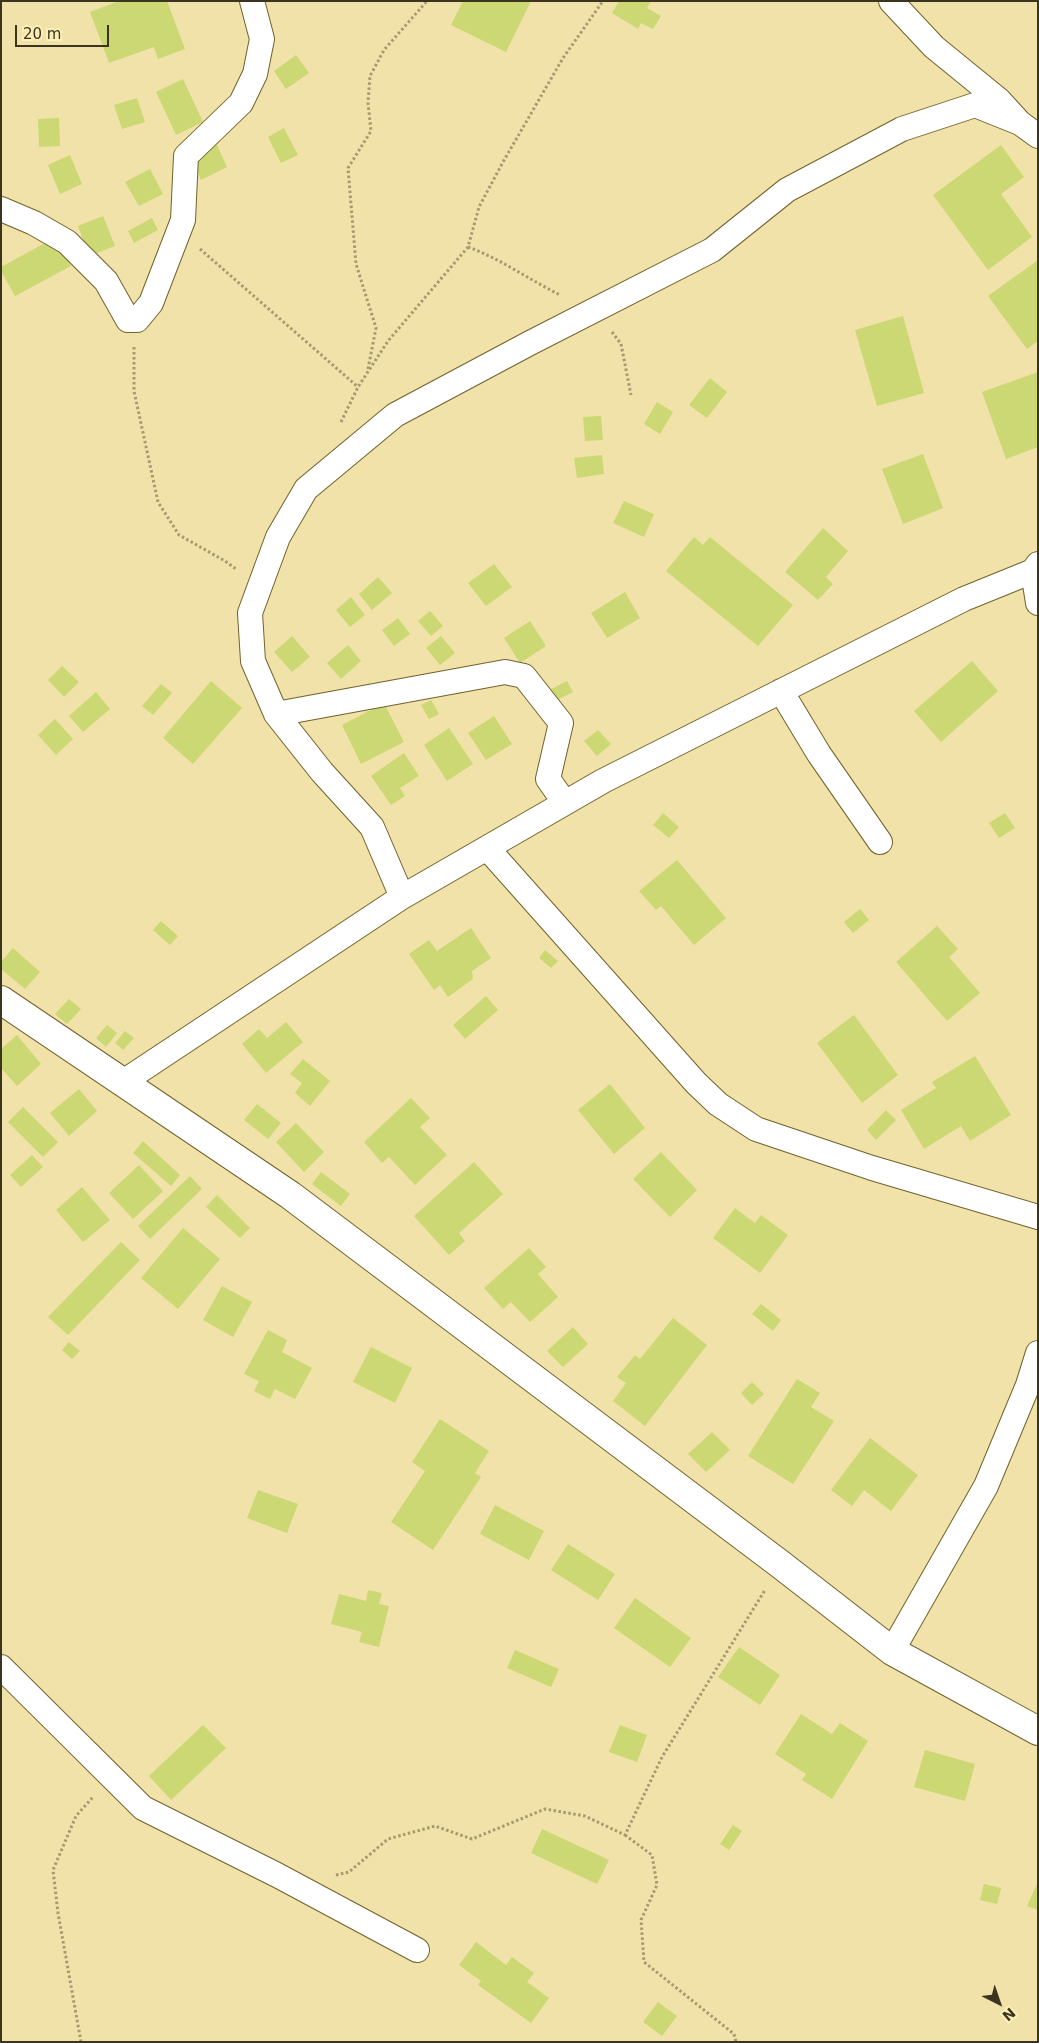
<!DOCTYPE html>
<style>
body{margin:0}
#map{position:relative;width:1039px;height:2043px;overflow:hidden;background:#f1e2a9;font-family:"DejaVu Sans",sans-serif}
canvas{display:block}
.frame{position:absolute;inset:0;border:2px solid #3b351f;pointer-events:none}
.north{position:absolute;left:974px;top:1978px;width:50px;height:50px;-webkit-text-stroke:4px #feefb6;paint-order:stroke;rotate:139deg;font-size:14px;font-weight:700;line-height:20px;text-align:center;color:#3b351f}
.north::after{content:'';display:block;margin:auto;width:18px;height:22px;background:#3b351f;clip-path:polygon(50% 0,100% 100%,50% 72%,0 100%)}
.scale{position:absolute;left:15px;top:25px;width:94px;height:22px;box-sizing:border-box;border:2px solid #3b351f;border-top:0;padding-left:6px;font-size:15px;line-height:18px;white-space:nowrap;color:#3b351f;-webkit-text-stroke:4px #feefb6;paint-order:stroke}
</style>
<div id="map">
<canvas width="1039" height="2043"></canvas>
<div class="frame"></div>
<div class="north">N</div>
<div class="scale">20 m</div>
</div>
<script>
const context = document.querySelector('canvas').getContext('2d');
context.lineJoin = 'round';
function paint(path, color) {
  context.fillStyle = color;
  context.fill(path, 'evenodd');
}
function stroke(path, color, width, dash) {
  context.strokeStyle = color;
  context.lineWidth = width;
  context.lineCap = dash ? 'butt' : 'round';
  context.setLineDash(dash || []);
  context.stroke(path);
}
paint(new Path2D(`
 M119 1H167L185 49 158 59 154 47 109 63 90 12Z
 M463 1H531L506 52 451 25Z
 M619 1H651L647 8 661 16 653 29 641 23 638 29 612 13Z
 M296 55 309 73 286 89 274 71Z
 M183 79 203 122 176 135 156 92Z
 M137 98 145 122 122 129 114 105Z
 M59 118 60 146 39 147 38 119Z
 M284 128 298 155 281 163 268 137Z
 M216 143 227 167 201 180 190 155Z
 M1001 145 1024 177 1001 194 1032 237 988 270 933 195Z
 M70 155 82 184 60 194 48 165Z
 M150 169 163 194 139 206 125 182Z
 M103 216 115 246 89 256 78 226Z
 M152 218 158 230 134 243 128 231Z
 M56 237 71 266 15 296 1 271V267Z
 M1038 260V341L1027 349 988 296Z
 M903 316 924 393 877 406 855 330Z
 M1038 372V447L1006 459 982 392Z
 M710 378 727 392 707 418 689 405Z
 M657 402 673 412 660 434 644 424Z
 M601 416 603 440 585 441 583 417Z
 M923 454 943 508 903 524 882 469Z
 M602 455 604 474 577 478 574 458Z
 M624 501 654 514 644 537 613 523Z
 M823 528 848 551 826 577 833 584 818 600 785 572Z
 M694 537 703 545 710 537 793 605 758 646 666 571Z
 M494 564 512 587 486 606 468 583Z
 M378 577 392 593 372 610 359 594Z
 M625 592 640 618 607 638 591 613Z
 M351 597 365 615 350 627 336 610Z
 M430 611 443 626 431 636 418 621Z
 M398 618 410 634 394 646 382 630Z
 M530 621 546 646 520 663 504 638Z
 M292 636 310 657 292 672 274 652Z
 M441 636 455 653 440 665 426 648Z
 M348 645 361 661 341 679 327 663Z
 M972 661 998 691 941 742 914 711Z
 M62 666 79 682 64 697 48 680Z
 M211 681 242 708 193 764 163 738Z
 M567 681 573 692 553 702 547 691Z
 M161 684 172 693 153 715 142 706Z
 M96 692 110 709 83 732 69 716Z
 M431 700 439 714 429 719 421 705Z
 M384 703 404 742 361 764 342 725Z
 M494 716 512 744 486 760 468 733Z
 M55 719 73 739 56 755 38 735Z
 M449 728 473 764 447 781 424 745Z
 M598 730 611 744 597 756 584 741Z
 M404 753 419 776 400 788 405 796 391 805 371 776Z
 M663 813 679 827 669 838 653 825Z
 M1005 813 1015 828 999 838 989 823Z
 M677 860 726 918 694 945 661 906 656 910 639 891Z
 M860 909 869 920 853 933 844 922Z
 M161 921 178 936 170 945 153 930Z
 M937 926 958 949 949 957 980 993 947 1021 896 962Z
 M471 928 491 958 472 971 473 979 448 997 440 985 434 990 409 954 429 940 437 951Z
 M13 948 40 972 25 989 1 969V962Z
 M545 950 558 961 551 968 539 958Z
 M486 996 498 1010 465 1039 453 1025Z
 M69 999 81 1009 67 1024 55 1014Z
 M854 1015 898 1075 862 1103 817 1043Z
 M286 1022 303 1042 266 1073 242 1044 259 1029 267 1038Z
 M107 1025 117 1033 106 1047 96 1038Z
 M125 1031 134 1038 123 1050 115 1043Z
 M17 1035 41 1064 17 1086 1 1068V1049Z
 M975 1056 1011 1115 970 1141 961 1126 924 1149 901 1110 936 1088 932 1082Z
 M303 1059 330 1081 310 1106 295 1093 302 1083 290 1074Z
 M610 1084 645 1128 614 1154 578 1110Z
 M79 1089 97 1111 69 1136 50 1113Z
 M411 1098 430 1118 420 1127 447 1155 415 1185 389 1157 382 1163 364 1142Z
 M257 1104 281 1123 268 1139 244 1120Z
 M23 1107 58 1142 43 1157 8 1122Z
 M886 1110 896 1120 876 1140 867 1130Z
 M296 1123 324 1152 304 1172 276 1142Z
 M143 1141 180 1175 171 1186 133 1153Z
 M661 1152 697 1190 670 1217 633 1179Z
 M32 1155 43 1167 21 1187 10 1175Z
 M474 1162 503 1194 459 1233 465 1241 449 1255 414 1216Z
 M139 1165 163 1191 133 1219 109 1193Z
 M321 1172 350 1194 341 1206 312 1184Z
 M190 1176 202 1189 150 1239 138 1226Z
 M82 1187 110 1220 83 1242 56 1210Z
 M217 1195 250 1228 240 1238 206 1207Z
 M735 1208 755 1223 761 1215 788 1235 760 1273 713 1238Z
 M183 1228 220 1259 178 1309 141 1278Z
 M121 1242 140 1260 68 1335 48 1317Z
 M529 1248 546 1267 538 1274 558 1297 530 1322 511 1302 503 1309 484 1288Z
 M222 1286 252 1302 233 1337 203 1320Z
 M761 1304 781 1320 773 1331 752 1314Z
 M673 1318 707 1345 645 1426 613 1401 626 1383 617 1377 635 1355 640 1359Z
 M573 1327 588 1344 563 1367 547 1351Z
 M268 1330 287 1340 282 1352 312 1368 295 1399 275 1389 270 1399 254 1391 259 1381 244 1374Z
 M69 1342 80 1351 72 1359 62 1350Z
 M371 1347 412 1368 395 1403 353 1382Z
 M797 1379 820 1393 811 1407 834 1421 793 1484 748 1456Z
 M752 1382 764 1394 752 1405 741 1393Z
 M440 1419 489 1451 475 1473 481 1477 433 1550 391 1522 425 1471 412 1462Z
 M712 1432 730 1450 706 1472 688 1454Z
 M870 1438 918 1475 891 1511 864 1490 852 1506 831 1490Z
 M258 1490 298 1504 287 1533 247 1518Z
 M495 1505 544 1531 529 1560 480 1534Z
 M568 1544 615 1574 598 1600 551 1570Z
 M368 1590 382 1593 379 1604 389 1606 379 1647 359 1642 362 1632 331 1624 339 1594 366 1601Z
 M635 1598 691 1638 670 1667 614 1628Z
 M739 1647 780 1675 760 1705 718 1677Z
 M515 1650 559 1669 551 1687 507 1668Z
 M801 1714 832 1734 840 1723 868 1741 832 1799 802 1780 806 1774 775 1754Z
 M203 1725 226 1748 171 1800 149 1776Z
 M620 1725 647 1735 637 1762 609 1752Z
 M925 1750 975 1764 965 1801 914 1787Z
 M733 1825 742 1831 729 1850 720 1844Z
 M542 1829 609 1860 597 1884 531 1853Z
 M1038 1882V1910L1027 1906Z
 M984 1884 1001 1888 997 1904 980 1900Z
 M476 1942 506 1965 512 1957 534 1973 527 1982 549 1998 531 2023 478 1985 481 1981 459 1965Z
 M658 2002 677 2016 662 2036 643 2022Z`), '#cbd874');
const street = new Path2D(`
 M891 1 934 47 999 100 1020 123 1038 136
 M1 209 34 223 67 242 106 281 128 320H137L151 303 183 220 186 156 241 103 255 74 262 39 252 1
 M1033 571 1038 603
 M781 691 819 754 880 842
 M276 714 505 672 524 676 561 723 548 779 565 803
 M487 848 696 1083 718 1104 756 1129 872 1168 1038 1217
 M402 897 372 827 322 772 276 714 253 661 250 613 278 537 306 489 395 415 530 343 712 250 787 190 902 129 975 105 1020 123
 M123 1082 402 897 603 781 964 599 1033 571 1038 564
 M892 1651 986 1486 1028 1385 1038 1353
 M1 1667 143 1808 277 1875 417 1950`);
const secondary = new Path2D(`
 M1 1000 290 1195 780 1564 892 1651 1038 1731`);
stroke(street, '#70622c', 26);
stroke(secondary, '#70622c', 30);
stroke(new Path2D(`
 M468 247C499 258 530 280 560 295
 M200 249 358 387
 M612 332 621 344 631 395
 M134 347V391L158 502 179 535 225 561 236 569
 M368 369 376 328 356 264 348 168 371 131 368 103 370 76 384 50 427 1
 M341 422 358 387 388 341 468 247 479 207 503 162 563 58 603 1
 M625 1835 652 1855 657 1885 641 1920 644 1962 734 2034 736 2042
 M336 1875 349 1872 388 1839 435 1826 472 1839 545 1809 585 1816 625 1835 662 1757 765 1590
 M81 2042 58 1913 53 1870 76 1816 93 1797`), '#a59a70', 3, [2.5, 2.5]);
stroke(street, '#fff', 24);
stroke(secondary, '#fff', 28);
</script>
